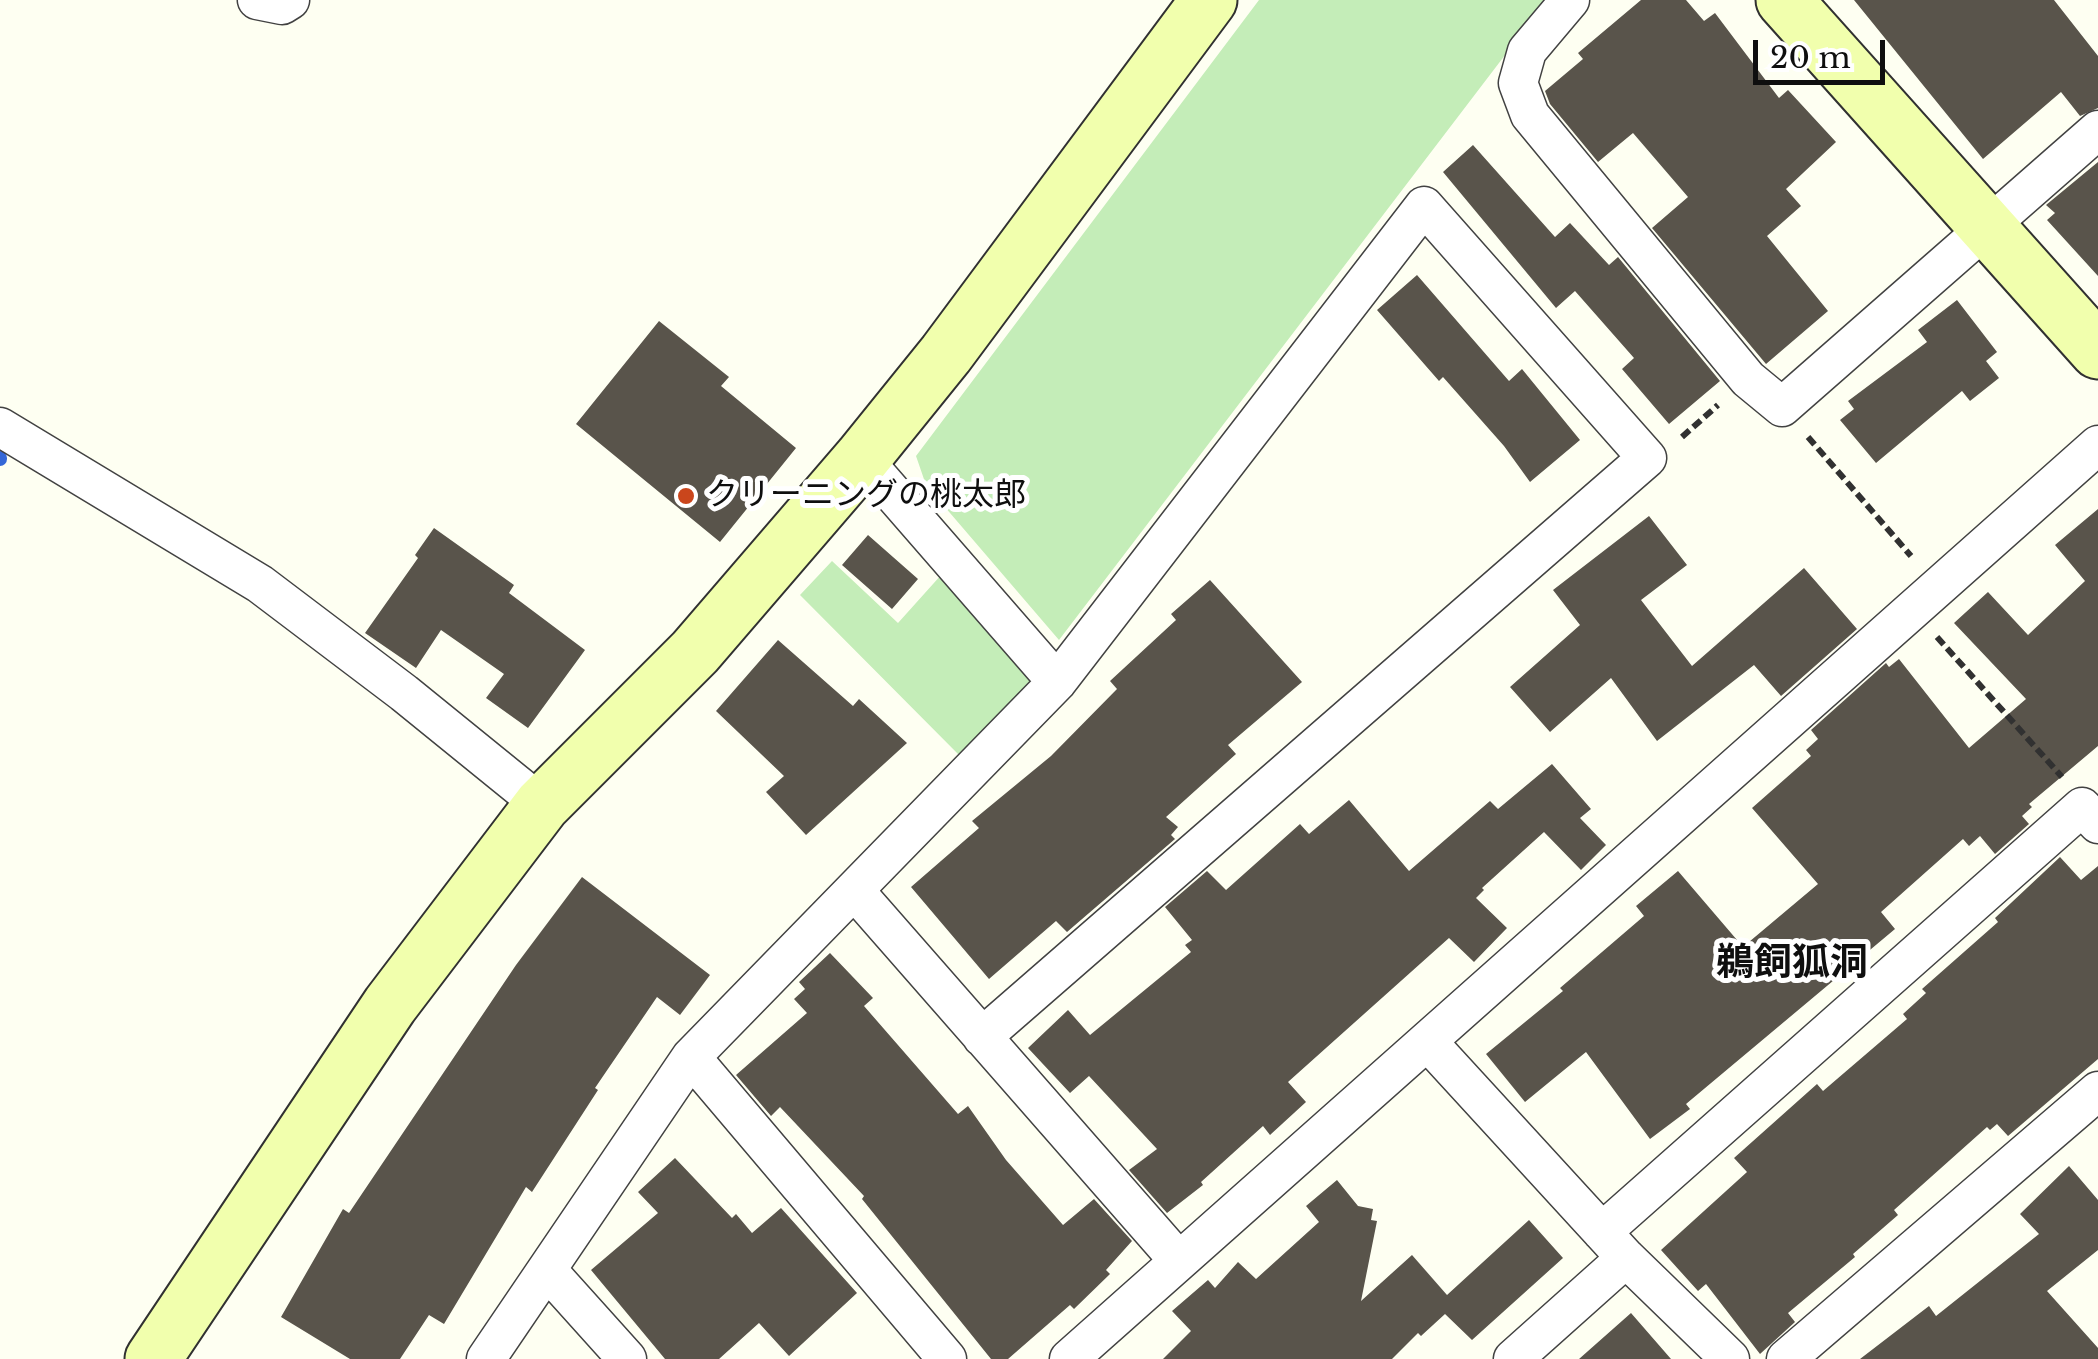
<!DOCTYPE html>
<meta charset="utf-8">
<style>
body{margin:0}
#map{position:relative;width:2098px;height:1359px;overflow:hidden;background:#fefff2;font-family:"Libre Baskerville",serif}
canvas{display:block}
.scale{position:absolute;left:1753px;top:40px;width:132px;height:45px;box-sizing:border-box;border:5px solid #0f0f0f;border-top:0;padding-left:12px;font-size:30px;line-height:35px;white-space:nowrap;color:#0f0f0f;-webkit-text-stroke:8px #fff;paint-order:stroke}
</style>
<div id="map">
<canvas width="2098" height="1359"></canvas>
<div class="scale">20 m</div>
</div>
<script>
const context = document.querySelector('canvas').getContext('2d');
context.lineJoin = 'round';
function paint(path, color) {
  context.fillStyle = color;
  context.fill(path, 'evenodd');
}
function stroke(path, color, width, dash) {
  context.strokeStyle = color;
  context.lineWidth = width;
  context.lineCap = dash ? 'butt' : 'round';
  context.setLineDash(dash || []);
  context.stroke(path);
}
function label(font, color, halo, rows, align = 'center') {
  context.font = font + ' "Libre Baskerville","Noto Sans JP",serif';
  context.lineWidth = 10;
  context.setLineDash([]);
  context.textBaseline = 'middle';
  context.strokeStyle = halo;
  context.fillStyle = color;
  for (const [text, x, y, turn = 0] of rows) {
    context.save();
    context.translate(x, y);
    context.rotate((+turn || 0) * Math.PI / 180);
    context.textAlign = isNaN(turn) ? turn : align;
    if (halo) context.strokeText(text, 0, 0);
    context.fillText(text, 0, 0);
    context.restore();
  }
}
paint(new Path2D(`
 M1259 0H1547L1059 640 926 485 916 456Z
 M832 561 898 623 942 574 1033 684 961 757 800 595Z`), '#c4edb8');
stroke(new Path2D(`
 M0 458V459`), '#3467d7', 14);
paint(new Path2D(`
 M1641 0H1686L1704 21 1715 13 1779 98 1788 90 1836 142 1786 189 1801 206 1767 236 1828 311 1766 364 1652 228 1688 197 1633 133 1598 162 1550 104 1545 91 1583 59 1578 53Z
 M1854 0H2054L2098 56V108L2080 116 2061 92 1983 159Z
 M1473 145 1555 237 1570 223 1609 265 1618 257 1720 381 1669 424 1622 369 1634 358 1575 291 1556 308 1443 172Z
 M2098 162V276L2047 220 2055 213 2046 205Z
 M1417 275 1509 381 1522 369 1580 440 1530 482 1504 446 1443 377 1439 381 1377 310Z
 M1957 300 1997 352 1986 361 1999 378 1970 401 1962 391 1876 463 1840 420 1854 409 1848 401 1927 342 1918 330Z
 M659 321 729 377 721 386 796 448 720 542 576 424Z
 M2098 509V746L2029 804 2032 807 2022 816 2029 824 1995 854 1980 836 1969 846 1963 839 1881 912 1895 929 1686 1104 1690 1109 1650 1139 1586 1052 1525 1102 1486 1054 1563 991 1560 988 1644 916 1636 906 1678 871 1743 947 1818 884 1752 808 1811 756 1806 750 1818 739 1811 730 1886 663 1889 667 1899 659 1969 748 2026 699 1954 623 1988 592 2028 635 2085 581 2055 545Z
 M1649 516 1687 565 1641 600 1692 666 1804 568 1857 629 1781 696 1754 665 1657 741 1611 678 1550 732 1510 687 1580 625 1553 590Z
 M434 528 514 585 509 593 585 650 528 728 486 698 504 674 441 630 416 668 365 633 418 558 415 555Z
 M868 535 918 579 892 609 842 565Z
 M1210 580 1302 682 1228 745 1236 754 1166 817 1178 827 1171 835 1175 839 1067 932 1056 921 989 979 911 887 979 828 972 821 1051 756 1117 689 1110 681 1176 620 1171 614Z
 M778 640 853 706 859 699 907 743 806 835 766 792 784 776 716 711Z
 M1552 764 1591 809 1580 818 1606 845 1581 870 1544 832 1482 888 1484 890 1476 898 1507 928 1474 962 1449 938 1288 1082 1306 1102 1270 1135 1263 1126 1201 1182 1203 1185 1167 1213 1129 1170 1157 1149 1089 1076 1070 1093 1028 1048 1068 1010 1090 1035 1191 952 1185 945 1192 940 1165 907 1207 871 1226 890 1300 824 1309 834 1349 800 1409 871 1490 801 1498 809Z
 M2060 857 2081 880 2098 866V1059L2008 1136 1997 1124 1990 1130 1987 1127 1894 1210 1898 1215 1853 1254 1855 1257 1788 1313 1795 1322 1760 1354 1706 1284 1698 1291 1661 1250 1747 1172 1734 1158 1817 1084 1823 1091 1907 1019 1903 1014 1926 993 1922 989 1998 922 1995 918Z
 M582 877 710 975 680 1015 657 997 595 1088 598 1090 532 1192 526 1187 444 1324 429 1315 400 1359H350L281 1317 343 1209 349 1213 516 965Z
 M830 953 873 998 864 1006 958 1114 968 1106 1006 1160 1063 1225 1094 1199 1132 1241 1106 1270 1110 1274 1074 1309 1070 1305 1008 1359H991L862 1199 864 1196 780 1107 771 1116 736 1075 807 1013 794 999 805 989 799 982Z
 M675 1158 732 1218 736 1214 752 1233 781 1208 857 1293 789 1356 759 1323 719 1359H665L591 1270 658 1213 638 1192Z
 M2069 1166 2098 1200V1250L2047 1291 2098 1348V1359H1860L1929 1306 1936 1316 2039 1234 2020 1214Z
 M1337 1180 1358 1206 1373 1209 1371 1220 1377 1221 1361 1301 1412 1255 1447 1295 1529 1220 1563 1258 1472 1340 1445 1314 1421 1336 1418 1333 1392 1359H1163L1191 1331 1172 1311 1208 1280 1215 1288 1238 1262 1256 1279 1319 1222 1306 1206Z
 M1631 1313 1671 1359H1579Z`), '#59544b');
const street = new Path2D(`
 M257 0 282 5 290 0
 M1570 0 1527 51 1518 83 1530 115 1748 379 1782 407 2098 130
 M0 427 260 584 404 693 542 805
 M862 458 1057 682
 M854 890 1057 682 1424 206 1647 458 982 1037
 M1427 1041 1626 1258 1730 1359
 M691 1057 947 1359
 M1602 1232 2082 807 2098 824
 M547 1270 627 1359
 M486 1359 691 1057 854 890 1179 1261
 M1069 1359 2098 445
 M1513 1359 1626 1258
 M1786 1359 2098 1091`);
const secondary = new Path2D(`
 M1784 0 2098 351
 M153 1359 390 1005 542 805 695 652 862 458 946 354 1209 0`);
stroke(street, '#424242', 41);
stroke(secondary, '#313131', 59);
stroke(new Path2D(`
 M1682 437 1718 405
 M1808 437 1911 556
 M1937 637 2062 777`), '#313131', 6, [10, 5]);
stroke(street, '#fff', 38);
stroke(secondary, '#f1ffad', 55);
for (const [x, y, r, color] of [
 [686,496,10,"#ca461c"]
]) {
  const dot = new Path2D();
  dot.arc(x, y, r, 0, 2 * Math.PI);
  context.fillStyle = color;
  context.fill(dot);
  stroke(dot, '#fff', 4);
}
label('32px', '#0f0f0f', '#fff', [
 ["クリーニングの桃太郎",706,496]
], 'left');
label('bold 38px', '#0f0f0f', '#fff', [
 ["鵜飼狐洞",1792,964]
]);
</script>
